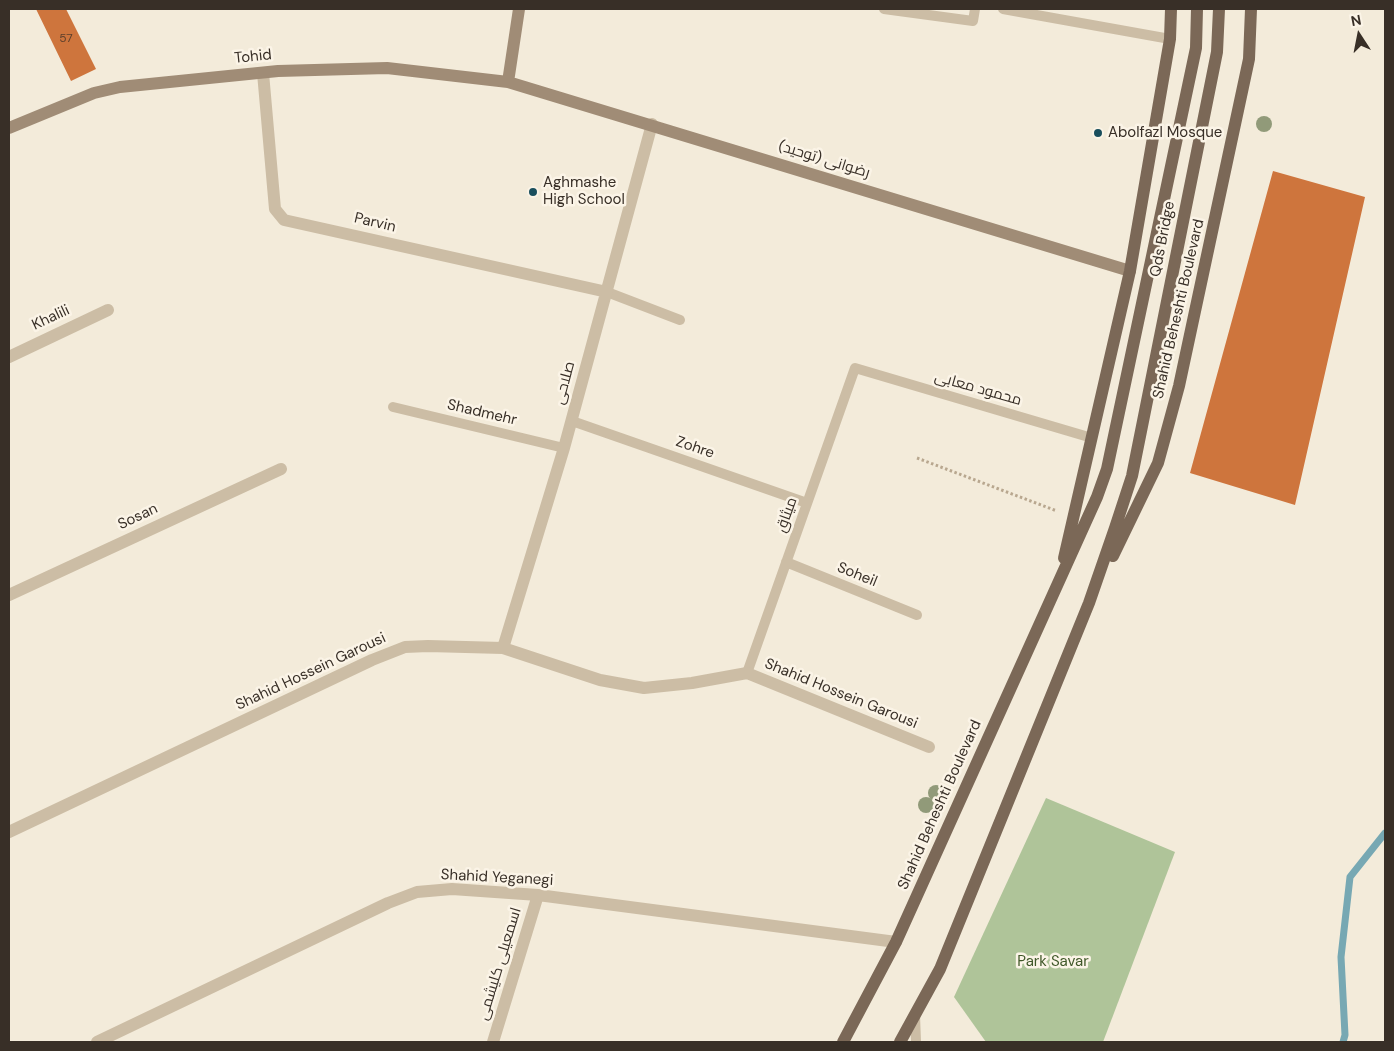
<!DOCTYPE html>
<meta charset="utf-8">
<style>
body{margin:0}
#map{position:relative;width:1394px;height:1051px;overflow:hidden;background:#f3ebda;font-family:"DM Sans",sans-serif}
canvas{display:block}
.frame{position:absolute;inset:0;border:10px solid #382f27;pointer-events:none}
.north{position:absolute;left:1334px;top:10px;width:50px;height:50px;-webkit-text-stroke:4px #fbf4e7;paint-order:stroke;rotate:349deg;font-size:14px;font-weight:700;line-height:20px;text-align:center;color:#382f27}
.north::after{content:'';display:block;margin:auto;width:18px;height:22px;background:#382f27;clip-path:polygon(50% 0,100% 100%,50% 72%,0 100%)}
</style>
<div id="map">
<canvas width="1394" height="1051"></canvas>
<div class="frame"></div>
<div class="north">N</div>
</div>
<script>
const context = document.querySelector('canvas').getContext('2d');
context.lineJoin = 'round';
function paint(path, color) {
  context.fillStyle = color;
  context.fill(path, 'evenodd');
}
function stroke(path, color, width, dash) {
  context.strokeStyle = color;
  context.lineWidth = width;
  context.lineCap = dash ? 'butt' : 'round';
  context.setLineDash(dash || []);
  context.stroke(path);
}
function label(font, color, halo, rows, align = 'center') {
  context.font = font + ' "DM Sans",Cairo,sans-serif';
  context.lineWidth = 5;
  context.setLineDash([]);
  context.textBaseline = 'middle';
  context.strokeStyle = halo;
  context.fillStyle = color;
  for (const [text, x, y, turn = 0] of rows) {
    context.save();
    context.translate(x, y);
    context.rotate((+turn || 0) * Math.PI / 180);
    context.textAlign = isNaN(turn) ? turn : align;
    if (halo) context.strokeText(text, 0, 0);
    context.fillText(text, 0, 0);
    context.restore();
  }
}
paint(new Path2D(`
 M1046 798 1175 852 1103 1042H986L954 997Z`), '#afc499');
stroke(new Path2D(`
 M1343 1042 1345 1035 1341 957 1350 877 1385 833`), '#77a8b3', 7);
paint(new Path2D(`
 M36 9H66L96 69 71 81Z
 M1273 171 1365 197 1295 505 1190 473Z`), '#ce753d');
stroke(new Path2D(`
 M917 458 1057 511`), '#b8a78f', 3, [2.5, 2.5]);
stroke(new Path2D(`
 M884 9 973 21 975 9
 M1003 9 1170 39
 M607 292 680 320
 M393 407 564 448
 M572 421 807 503
 M786 562 917 615
 M747 673 855 368 1092 438
 M915 1015 916 1042`), '#ccbda5', 10);
stroke(new Path2D(`
 M263 73 275 209 284 220 607 292
 M9 357 108 310
 M9 595 281 469
 M503 648 564 448 652 124
 M9 832 372 660 405 647 428 646 503 648 600 680 644 688 692 683 747 673 929 747
 M97 1042 388 903 417 892 452 889 538 895 896 942
 M493 1042 538 895`), '#ccbda5', 12);
stroke(new Path2D(`
 M508 82 519 9
 M9 128 94 93 120 87 278 71 387 68 508 82 1130 271`), '#a08c76', 12);
stroke(new Path2D(`
 M1113 556 1158 463 1179 386 1249 59 1251 9
 M1064 558 1130 271 1170 39 1171 9
 M843 1042 896 942 1097 497 1107 469 1196 48 1197 9
 M900 1042 940 969 1089 603 1115 528 1132 476 1217 52 1219 9`), '#7b6857', 12);
context.fillStyle = '#919a79';
for (const [x, y] of [
 [1264,124],
 [936,793],
 [926,805]
]) {
  context.beginPath();
  context.arc(x, y, 8, 0, 2 * Math.PI);
  context.fill();
}
for (const [x, y, r, color] of [
 [1098,133,5,"#194e5c"],
 [533,192,5,"#194e5c"]
]) {
  const dot = new Path2D();
  dot.arc(x, y, r, 0, 2 * Math.PI);
  context.fillStyle = color;
  context.fill(dot);
  stroke(dot, '#fbf4e7', 2);
}
label('12px', '#5e402c', null, [
 ["57",66,39]
]);
label('15px', '#382f27', '#fbf4e7', [
 ["Tohid",253,57,-6],
 ["رضوانی (توحید)",824,160,17],
 ["Parvin",375,223,13],
 ["Qds Bridge",1163,239,-79],
 ["Shahid Beheshti Boulevard",1179,309,-77],
 ["Khalili",51,318,-25],
 ["صلاحی",565,383,-75],
 ["محمود معابی",978,389,16],
 ["Shadmehr",482,413,13],
 ["Zohre",695,448,19],
 ["میثاق",787,515,-70],
 ["Sosan",138,517,-25],
 ["Soheil",857,575,22],
 ["Shahid Hossein Garousi",311,672,-25],
 ["Shahid Hossein Garousi",841,694,22],
 ["Shahid Beheshti Boulevard",940,805,-66],
 ["Shahid Yeganegi",497,878,3],
 ["اسمعیلی کلیشمی",500,964,-73]
]);
label('15px', '#382f27', '#fbf4e7', [
 ["Abolfazl Mosque",1108,133],
 ["Aghmashe",543,183],
 ["High School",543,200]
], 'left');
label('15px', '#405829', '#fbf4e7', [
 ["Park Savar",1053,962]
]);
</script>
